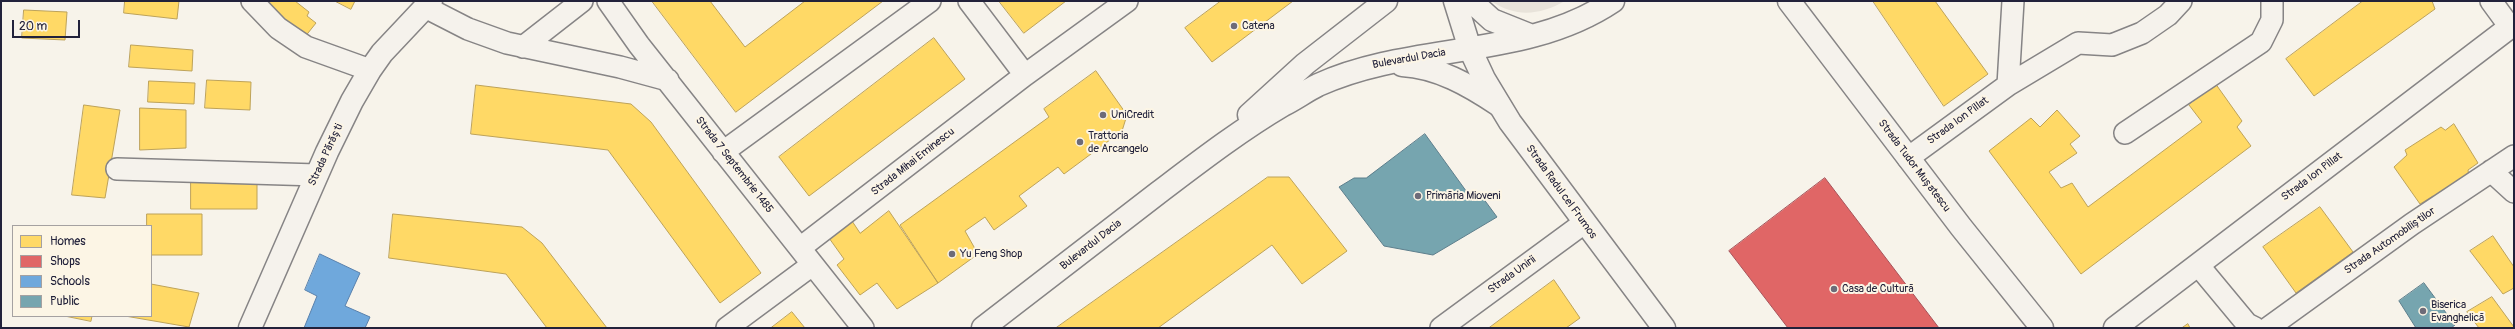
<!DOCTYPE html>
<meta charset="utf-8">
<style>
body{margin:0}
#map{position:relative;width:2515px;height:329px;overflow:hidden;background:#f7f3ea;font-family:Pangolin,sans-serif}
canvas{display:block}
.frame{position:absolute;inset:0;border:2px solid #22223b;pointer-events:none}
.legend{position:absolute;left:12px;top:225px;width:140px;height:92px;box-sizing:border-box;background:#fcf5e5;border:1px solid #a5a1a1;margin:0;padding:5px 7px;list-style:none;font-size:12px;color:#22223b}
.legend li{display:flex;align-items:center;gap:8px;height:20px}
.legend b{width:20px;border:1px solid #a5a1a1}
.scale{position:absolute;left:12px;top:20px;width:68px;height:18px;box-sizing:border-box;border:2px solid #22223b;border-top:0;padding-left:5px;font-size:12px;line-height:14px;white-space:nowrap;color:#22223b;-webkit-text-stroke:3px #fcf5e5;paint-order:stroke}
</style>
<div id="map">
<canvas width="2515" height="329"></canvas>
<div class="frame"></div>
<ul class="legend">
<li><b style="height:11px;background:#ffd966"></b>Homes</li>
<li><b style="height:11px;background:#e06666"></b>Shops</li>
<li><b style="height:11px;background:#6fa8dc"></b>Schools</li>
<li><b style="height:11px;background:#76a5af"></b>Public</li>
</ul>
<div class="scale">20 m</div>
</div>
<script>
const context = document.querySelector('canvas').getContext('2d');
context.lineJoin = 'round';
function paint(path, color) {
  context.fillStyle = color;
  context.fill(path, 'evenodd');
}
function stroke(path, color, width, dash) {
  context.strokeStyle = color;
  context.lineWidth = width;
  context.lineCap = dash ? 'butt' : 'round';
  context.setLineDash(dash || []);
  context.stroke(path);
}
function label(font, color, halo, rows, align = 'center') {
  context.font = font + ' Pangolin,sans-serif';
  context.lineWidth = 4;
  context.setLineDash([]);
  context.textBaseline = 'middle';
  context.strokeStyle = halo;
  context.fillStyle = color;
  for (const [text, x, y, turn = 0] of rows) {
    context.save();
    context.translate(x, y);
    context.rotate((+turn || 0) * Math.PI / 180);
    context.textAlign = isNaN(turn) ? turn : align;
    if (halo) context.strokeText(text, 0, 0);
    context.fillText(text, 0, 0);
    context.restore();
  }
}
paint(new Path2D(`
 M1491 1H1565C1540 15 1516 18 1491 1Z`), '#e8e3da');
const homes = new Path2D(`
 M125 1H179L177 19 124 13Z
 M270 1H295L309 12 307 16 316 23 304 38 266 7Z
 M335 1H355L351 9Z
 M652 1H710L745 47 805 1H883L736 112Z
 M999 1H1066L1024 33Z
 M1221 1H1293L1212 62 1185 28Z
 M1873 1H1935L1988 74 1944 106Z
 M2363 1H2432L2435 9 2314 96 2286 59Z
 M24 10 67 12 65 40 22 38Z
 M934 38 965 79 809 196 779 157Z
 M131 45 193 50 192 71 129 67Z
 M1096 71 1127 115 1122 131 1064 174 1058 167 1019 196 1027 206 994 230 985 217 965 231 978 254 938 283 900 225 1049 117 1044 109Z
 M207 80 251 82 250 110 205 108Z
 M149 81 195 83 194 104 148 102Z
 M2215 83 2242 121 2237 127 2251 146 2081 274 1989 151 2031 118 2040 127 2057 110 2080 136 2070 144 2077 153 2049 172 2061 188 2072 183 2088 207 2202 122 2189 105Z
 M476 85 631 104 651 122 761 273 720 303 608 150 471 134Z
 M84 105 120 110 105 198 72 195Z
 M140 108 186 110V148L140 150Z
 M2454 124 2478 163 2468 170 2469 177 2438 201 2433 196 2420 204 2394 167 2407 155 2405 150 2441 127 2445 130Z
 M191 176H257V209H191Z
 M1268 177H1289L1347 251 1302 284 1272 245 1158 328H1056Z
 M2320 207 2353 252 2296 293 2263 247Z
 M889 211 938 283 897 309 877 283 860 295 837 265 844 259 829 238 852 221 860 233Z
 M147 214H202V255H151V226H147Z
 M393 214 522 227 542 243 607 328H547L506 274 389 258Z
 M2493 236 2514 267V288L2503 294 2470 251Z
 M1554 280 1580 318 1566 328H1489Z
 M151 284 199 293 189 327 125 316H151Z
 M2492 297 2514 327V328H2479L2467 312Z
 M792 312 805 328H771Z
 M65 316H92L91 321Z
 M2188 324 2190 328H2182Z`);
paint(homes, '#ffd966');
stroke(homes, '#bda259', 1);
const shops = new Path2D(`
 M1825 178 1939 328H1788L1729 251Z`);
paint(shops, '#e06666');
stroke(shops, '#a75259', 1);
const schools = new Path2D(`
 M320 254 360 273 345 306 370 317 365 328H304L317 296 305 290Z`);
paint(schools, '#6fa8dc');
stroke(schools, '#5880ac', 1);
const public = new Path2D(`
 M1425 134 1469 195 1483 198 1497 217 1433 255 1384 246 1339 187 1354 178H1366Z
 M2424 283 2455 325 2451 328H2416L2399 301Z`);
paint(public, '#76a5af');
stroke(public, '#5d7e8c', 1);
const minor = new Path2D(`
 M252 1 278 28 306 47 370 70
 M608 1 639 45 863 328
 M969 1 1025 75
 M2491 1 2510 27
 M425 7 468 29 507 43 620 67 668 80
 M523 47 582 1
 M2008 85 2013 1
 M2125 133 2261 42 2272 20V1
 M723 152 930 1
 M1908 158 2008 85 2078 43 2112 45 2142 33 2168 15 2181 1
 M117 169 317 175
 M2491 171 2514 192
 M800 248 1025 75 1127 1
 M2198 265 2247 324 2255 328
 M727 328 812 265
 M1441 328 1584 223
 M2268 328 2412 224 2514 156`);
const tertiary = new Path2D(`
 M1789 1 1961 227 2042 328
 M1470 49 1484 79 1510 122 1664 328
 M250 328 327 152 352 101 370 70 382 53 431 1
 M2115 328 2514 24`);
const secondary = new Path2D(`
 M1455 1 1470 49
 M1471 1 1492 20 1532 36
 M1402 65C1438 67 1469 85 1499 105
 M1249 115 1305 64 1386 1
 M983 328C1041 283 1100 238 1158 193 1199 162 1239 131 1283 105 1295 99 1306 91 1318 85 1412 42 1525 60 1613 1`);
stroke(minor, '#868485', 24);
stroke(tertiary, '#868485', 25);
stroke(secondary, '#868485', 25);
stroke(minor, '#f5f2ec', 21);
stroke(tertiary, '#f5f2ec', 22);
stroke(secondary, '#f5f2ec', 22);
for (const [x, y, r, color] of [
 [1234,26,4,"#6d6b78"],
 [1103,115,4,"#6d6b78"],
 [1080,142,4,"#6d6b78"],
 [1418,196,4,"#6d6b78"],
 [952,254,4,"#6d6b78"],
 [1834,289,4,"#6d6b78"],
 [2423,311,4,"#6d6b78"]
]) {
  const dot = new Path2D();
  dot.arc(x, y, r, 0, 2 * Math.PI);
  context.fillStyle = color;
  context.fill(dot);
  stroke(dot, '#fcf5e5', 1.5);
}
label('11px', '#22223b', '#fcf5e5', [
 ["Catena",1242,26],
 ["UniCredit",1111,115],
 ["Trattoria",1088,136],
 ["de Arcangelo",1088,149],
 ["Primăria Mioveni",1426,196],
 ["Yu Feng Shop",960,254],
 ["Casa de Cultură",1842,289],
 ["Biserica",2431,305],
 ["Evanghelică",2431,318]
], 'left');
label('11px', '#22223b', '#fcf5e5', [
 ["Bulevardul Dacia",1409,59,-10],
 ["Strada Ion Pillat",1958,121,-36],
 ["Strada Părăști",326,155,-65],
 ["Strada Mihai Eminescu",913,162,-38],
 ["Strada 7 Septembrie 1485",734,165,52],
 ["Strada Tudor Mușatescu",1914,166,53],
 ["Strada Ion Pillat",2312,177,-37],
 ["Strada Radul cel Frumos",1561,192,54],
 ["Strada Automobiliștilor",2390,241,-35],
 ["Bulevardul Dacia",1091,245,-38],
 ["Strada Unirii",1512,275,-36]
]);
</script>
